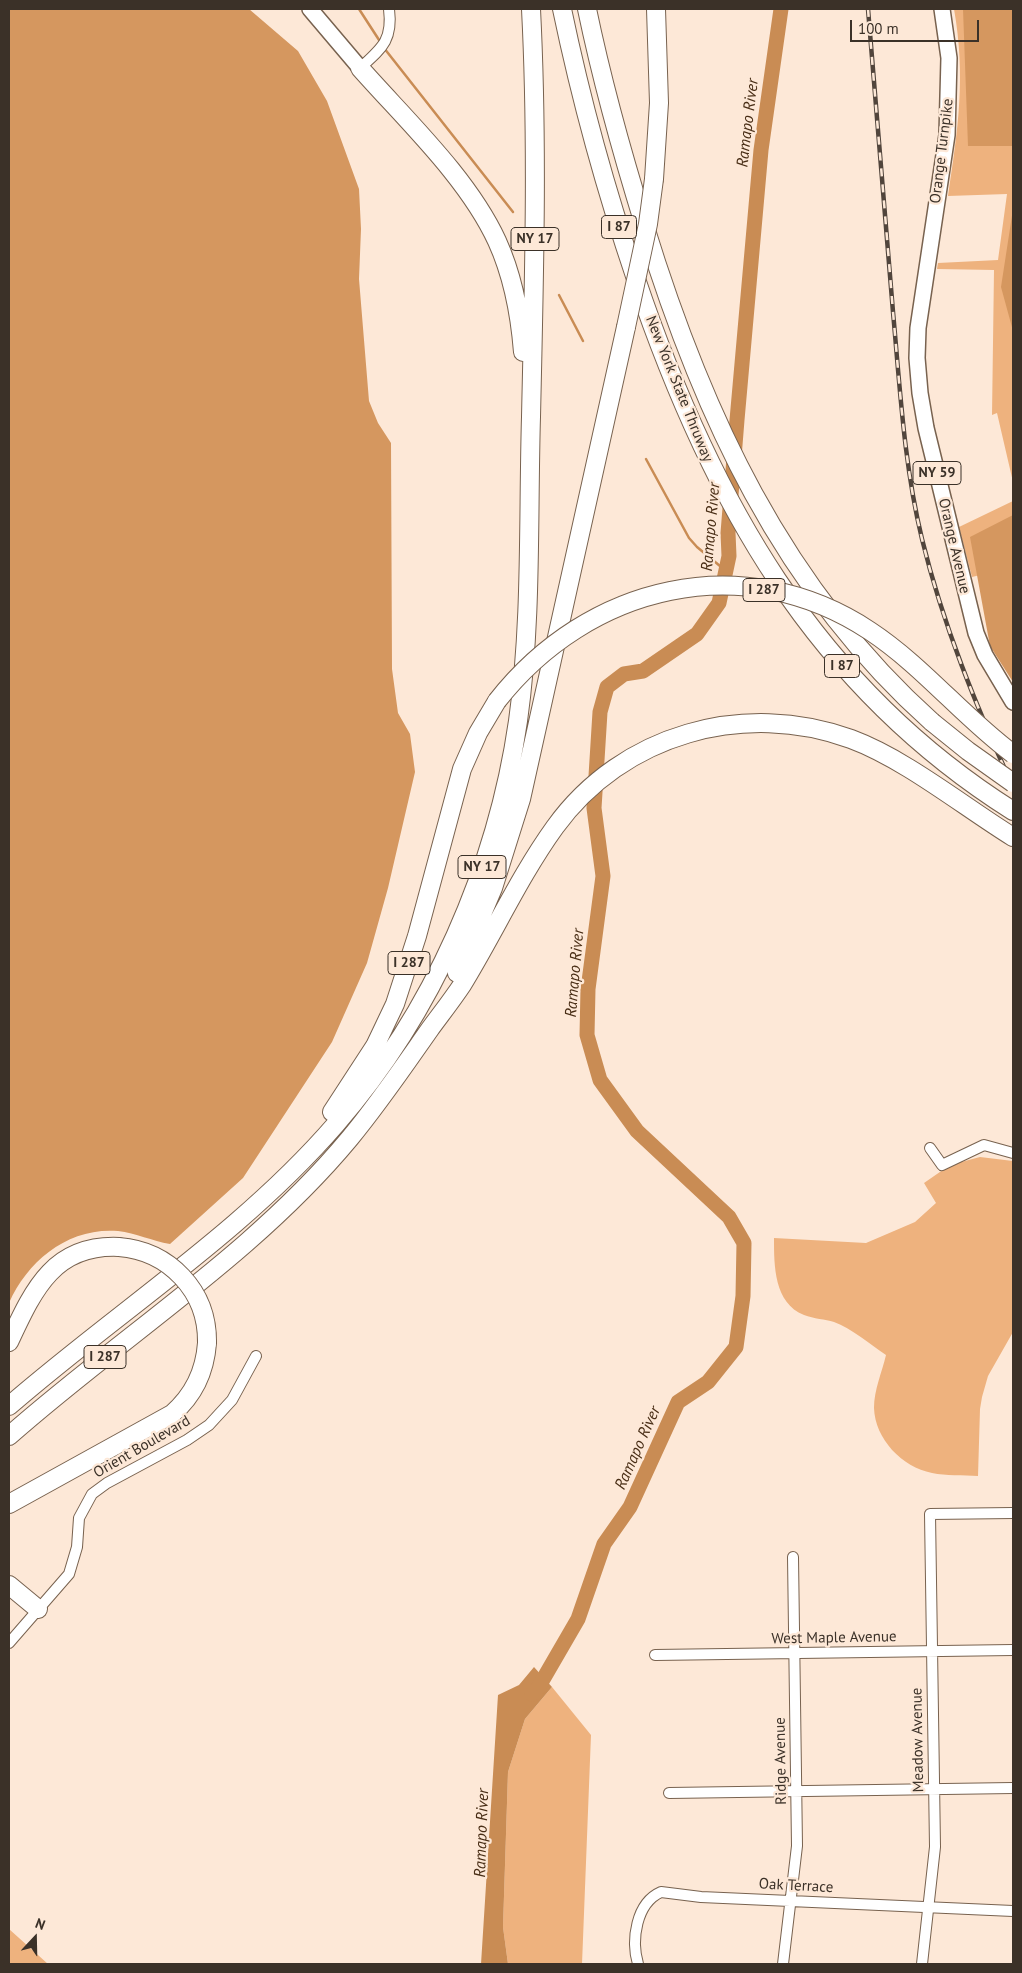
<!DOCTYPE html>
<style>
body{margin:0}
#map{position:relative;width:1022px;height:1973px;overflow:hidden;background:#fde8d7;font-family:"PT Sans",sans-serif}
canvas{display:block}
.frame{position:absolute;inset:0;border:10px solid #3b3128;pointer-events:none}
.north{position:absolute;left:10px;top:1913px;width:50px;height:50px;-webkit-text-stroke:4px #fde8d7;paint-order:stroke;rotate:21deg;font-size:14px;font-weight:700;line-height:20px;text-align:center;color:#3b3128}
.north::after{content:'';display:block;margin:auto;width:18px;height:22px;background:#3b3128;clip-path:polygon(50% 0,100% 100%,50% 72%,0 100%)}
.scale{position:absolute;left:850px;top:20px;width:129px;height:22px;box-sizing:border-box;border:2px solid #3b3128;border-top:0;padding-left:6px;font-size:15px;line-height:18px;white-space:nowrap;color:#3b3128;-webkit-text-stroke:4px #fde8d7;paint-order:stroke}
</style>
<div id="map">
<canvas width="1022" height="1973"></canvas>
<div class="frame"></div>
<div class="north">N</div>
<div class="scale">100 m</div>
</div>
<script>
const context = document.querySelector('canvas').getContext('2d');
context.lineJoin = 'round';
function paint(path, color) {
  context.fillStyle = color;
  context.fill(path, 'evenodd');
}
function stroke(path, color, width, dash) {
  context.strokeStyle = color;
  context.lineWidth = width;
  context.lineCap = dash ? 'butt' : 'round';
  context.setLineDash(dash || []);
  context.stroke(path);
}
function label(font, color, halo, rows, align = 'center') {
  context.font = font + ' "PT Sans",sans-serif';
  context.lineWidth = 4.5;
  context.setLineDash([]);
  context.textBaseline = 'middle';
  context.strokeStyle = halo;
  context.fillStyle = color;
  for (const [text, x, y, turn = 0] of rows) {
    context.save();
    context.translate(x, y);
    context.rotate((+turn || 0) * Math.PI / 180);
    context.textAlign = isNaN(turn) ? turn : align;
    if (halo) context.strokeText(text, 0, 0);
    context.fillText(text, 0, 0);
    context.restore();
  }
}
paint(new Path2D(`
 M954 9H1013V482L997 413 992 415 994 270 937 269 938 263 998 260 1007 194 948 196C958 129 966 77 954 9Z
 M1013 501V567L972 577 959 527Z
 M980 1157 1013 1161V1332L988 1376 982 1397 980 1409 978 1476C963 1475 946 1476 932 1473 902 1467 875 1439 874 1408 874 1390 882 1372 886 1355 871 1345 851 1328 834 1322 825 1319 814 1319 804 1315 774 1303 774 1266 774 1238L866 1243 915 1222 936 1203 924 1183 950 1165Z
 M552 1687 591 1735 582 1964H508L503 1927 508 1772 525 1719Z
 M9 1929 48 1964H9Z`), '#eeb27e');
paint(new Path2D(`
 M9 9H249L298 51 327 101 359 189 361 229 359 279 369 401 378 423 391 443 392 669 398 713 410 734 415 772 388 888 367 963 332 1042 243 1178 170 1244C152 1241 136 1233 118 1231 69 1227 28 1260 9 1303Z
 M963 9H1013V146H968Z
 M1013 209V331L1001 287Z
 M1013 515V682L990 646 970 537Z`), '#d5975f');
paint(new Path2D(`
 M534 1667 552 1687 525 1719 508 1772 503 1927 508 1964H481L498 1695 519 1685Z`), '#c98c54');
stroke(new Path2D(`
 M359 9 381 43
 M384 48 513 212
 M559 295 583 341
 M646 459 689 538 697 547 726 571`), '#c98c54', 2.5);
stroke(new Path2D(`
 M532 1694 538 1688 578 1619 604 1544 630 1507 678 1402 708 1382 736 1347 743 1296 744 1243 729 1217 637 1131 600 1080 587 1035 588 989 603 876 594 808 600 712 607 687 624 674 643 671 697 634 719 603 729 556 728 533 737 420 761 150 781 9`), '#c98c54', 15);
const minor = new Path2D(`
 M360 68C382 48 393 40 389 9
 M930 1148 942 1165 984 1145 1013 1153
 M9 1643 69 1574 77 1547 79 1518 92 1494 107 1483 187 1440 209 1425 232 1400 256 1356
 M655 1655 1013 1650
 M669 1793 1013 1788
 M638 1964C631 1940 636 1903 661 1892L701 1897 1013 1911
 M783 1964 797 1846 793 1557
 M922 1964 935 1847 930 1514 1013 1513`);
const primary = new Path2D(`
 M310 9 360 68
 M942 9 949 58 947 135 918 328 917 358 920 393 926 428 976 633 985 655 1013 702`);
const motorway = new Path2D(`
 M562 9C581 100 606 191 636 279 710 498 813 685 1013 811
 M587 9C602 81 622 153 644 224 702 413 782 588 932 722
 M360 68C406 120 468 178 497 241 513 276 520 314 523 352
 M654 179 659 103 656 9
 M457 973 493 888 521 799 626 327
 M332 1112 375 1046 395 1004 417 936 462 769 478 733 497 701
 M9 1342C33 1291 53 1244 119 1247
 M9 1406C117 1312 242 1233 336 1124 433 1013 497 867 518 721 532 621 528 518 531 417 534 281 538 145 531 9
 M9 1436C122 1336 253 1255 350 1138 379 1103 404 1066 430 1029 441 1014 452 1000 462 985 494 933 519 877 555 827 622 734 744 700 851 739 905 759 963 806 1013 837
 M9 1504 172 1414C194 1395 205 1371 207 1343
 M9 1585 38 1609`);
stroke(minor, '#78624f', 12);
stroke(primary, '#78624f', 18);
stroke(motorway, '#78624f', 20);
stroke(minor, '#fff', 10);
stroke(primary, '#fff', 15);
stroke(motorway, '#fff', 18);
const rail = new Path2D(`
 M868 9C876 110 885 211 893 312 900 388 904 465 922 539 943 625 976 706 1013 787`);
stroke(rail, '#51453c', 4.5);
stroke(rail, '#fde8d7', 2.5, [8]);
const motorwayBridge = new Path2D(`
 M626 327 648 224 654 179
 M497 701C588 585 743 547 870 631 923 666 963 717 1013 754
 M932 722 968 751 1013 783
 M119 1247C169 1251 208 1291 207 1343`);
stroke(motorwayBridge, '#78624f', 20, []);
stroke(motorwayBridge, '#fff', 18);
for (const [x, y, w] of [
 [619,227,35],
 [535,239,48],
 [937,473,48],
 [764,590,42],
 [842,666,35],
 [482,867,48],
 [409,963,42],
 [105,1357,42]
]) {
  const box = new Path2D();
  box.roundRect(x - w / 2, y - 11.5, w, 23, 4);
  context.fillStyle = '#fde8d7';
  context.fill(box);
  stroke(box, '#3b3128', 1);
}
label('bold 14px', '#3b3128', null, [
 ["I 87",619,227],
 ["NY 17",535,239],
 ["NY 59",937,473],
 ["I 287",764,590],
 ["I 87",842,666],
 ["NY 17",482,867],
 ["I 287",409,963],
 ["I 287",105,1357]
]);
label('15px', '#3b3128', '#fde8d7', [
 ["Orange Turnpike",942,151,-83],
 ["New York State Thruway",679,389,68],
 ["Orange Avenue",954,546,77],
 ["Orient Boulevard",142,1447,-30],
 ["West Maple Avenue",834,1638,-1],
 ["Meadow Avenue",918,1740,-91],
 ["Ridge Avenue",781,1761,-91],
 ["Oak Terrace",796,1886,3]
]);
label('italic 16px', '#492e16', '#fde8d7', [
 ["Ramapo River",748,123,-83],
 ["Ramapo River",711,527,-85],
 ["Ramapo River",575,973,-85],
 ["Ramapo River",638,1448,-66],
 ["Ramapo River",482,1833,-88]
]);
</script>
